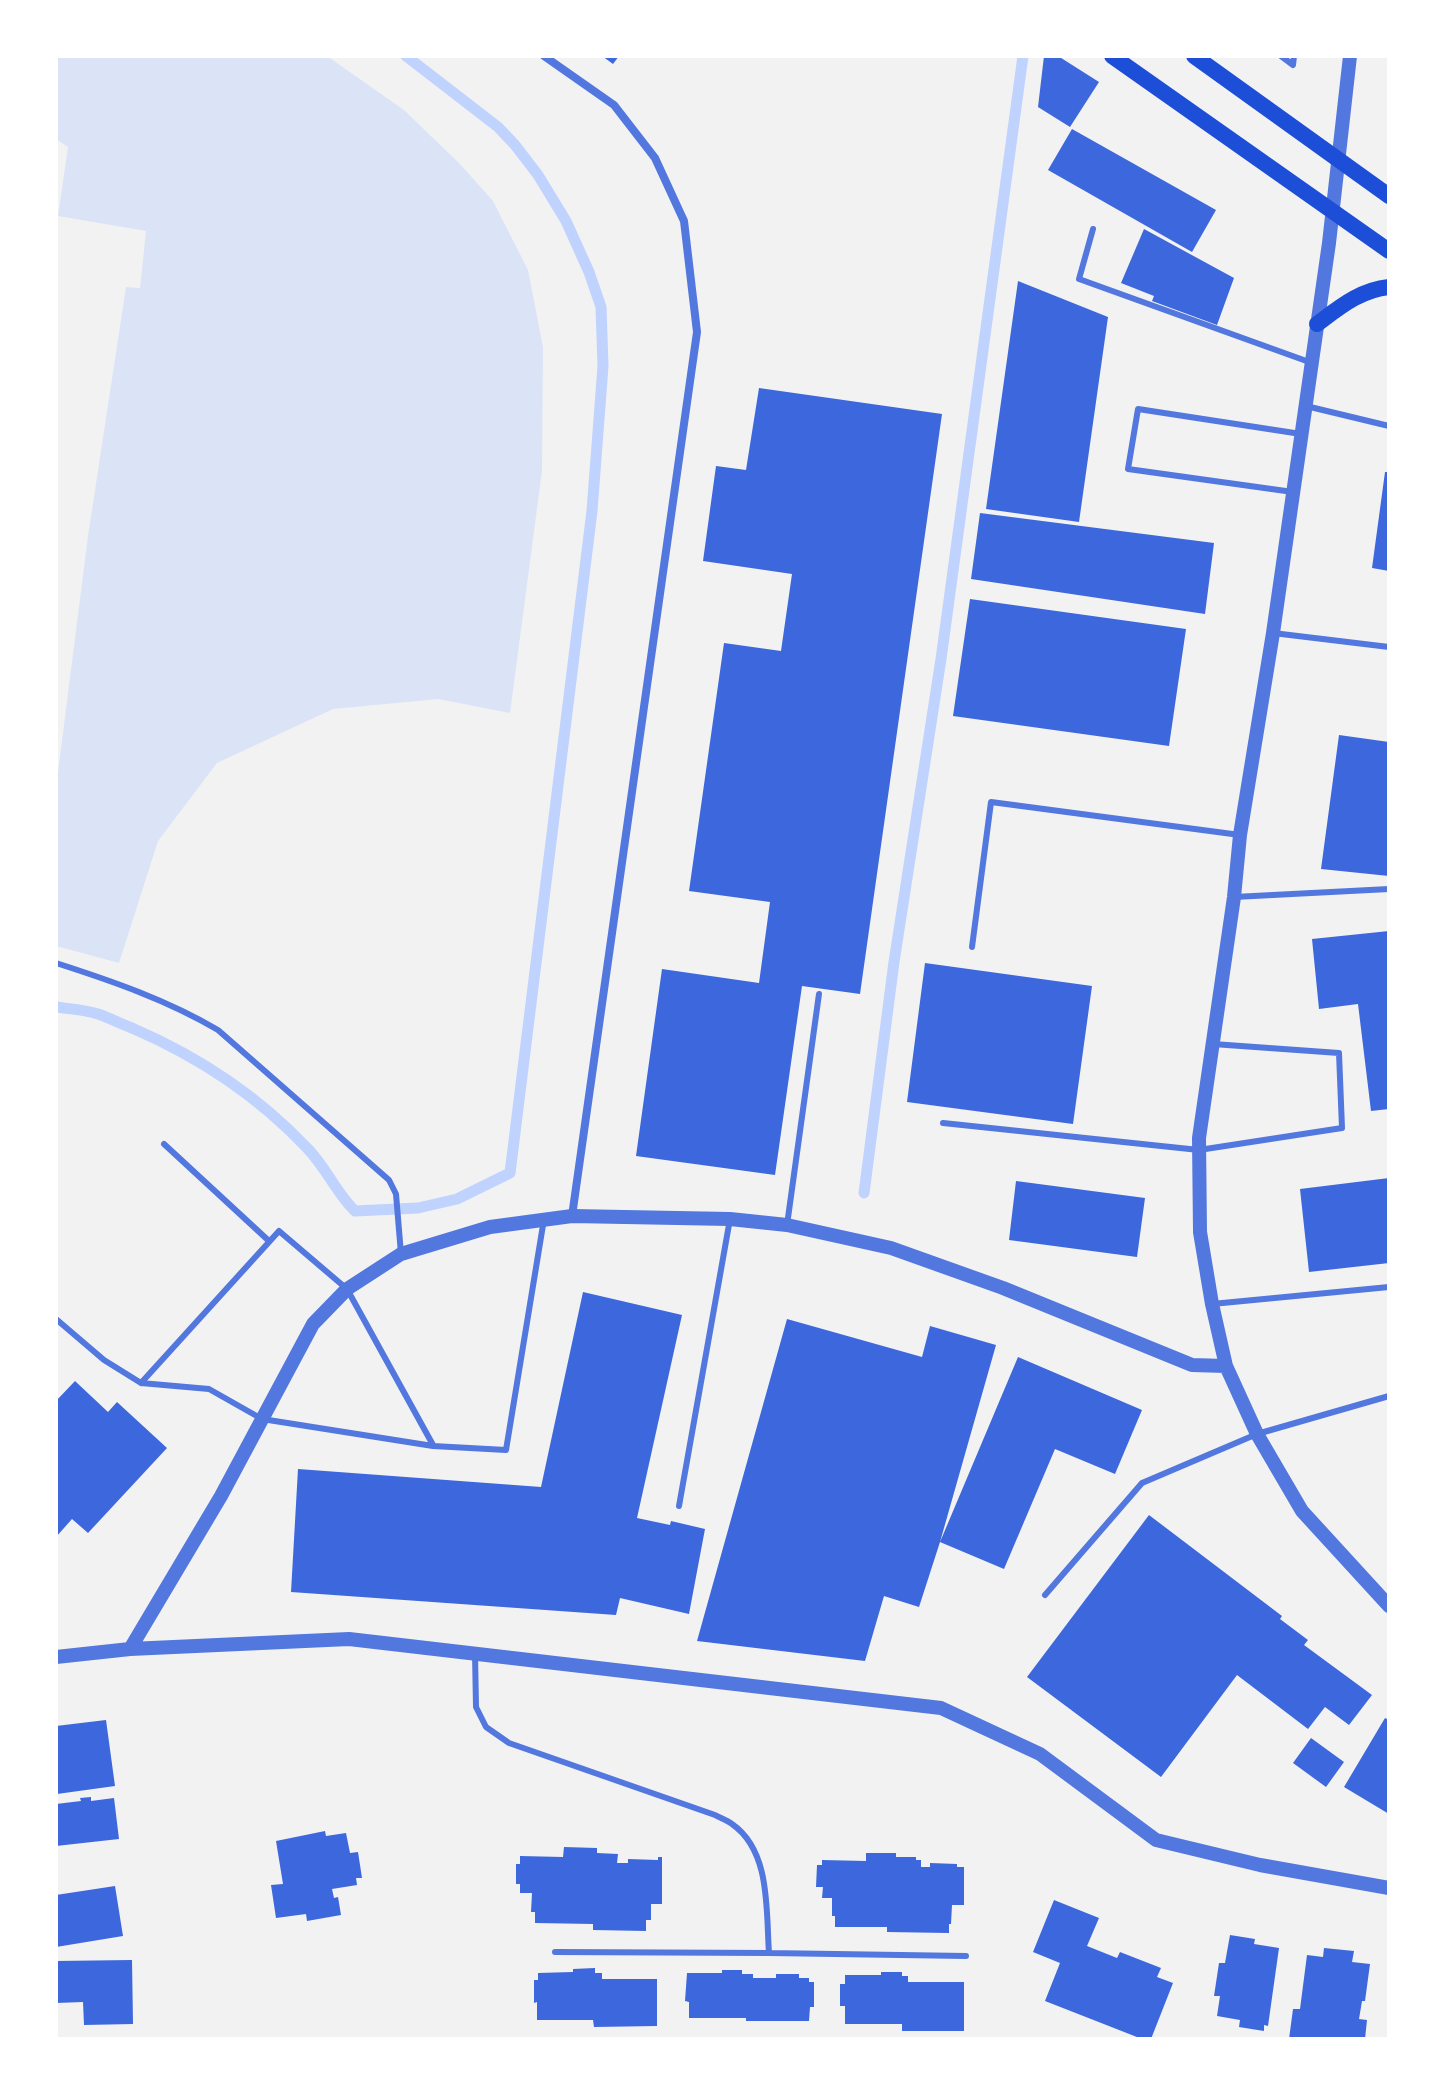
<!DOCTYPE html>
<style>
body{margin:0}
#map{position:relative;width:1445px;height:2095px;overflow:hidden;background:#f2f2f2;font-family:Overpass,sans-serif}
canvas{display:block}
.frame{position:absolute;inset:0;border:58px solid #fff;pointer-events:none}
</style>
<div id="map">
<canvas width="1445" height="2095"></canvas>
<div class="frame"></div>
</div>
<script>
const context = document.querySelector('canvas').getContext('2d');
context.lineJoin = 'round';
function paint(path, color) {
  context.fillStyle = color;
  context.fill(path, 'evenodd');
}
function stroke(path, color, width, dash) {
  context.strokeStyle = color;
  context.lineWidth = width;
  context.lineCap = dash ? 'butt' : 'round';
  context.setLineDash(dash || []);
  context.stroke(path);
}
paint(new Path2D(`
 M56 56H327L404 110 461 165 493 201 528 270 543 347 542 471 510 713 438 699 333 709 217 763 158 841 119 963 56 946V788L88 536 126 287 140 288 146 231 58 216 68 147 56 139Z`), '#dbe4f7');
stroke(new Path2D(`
 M56 1007C70 1009 85 1010 98 1014 110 1018 121 1024 132 1028 197 1056 258 1096 307 1148 326 1167 336 1193 355 1211L418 1208 457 1199 510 1173 592 511 603 366 601 307 589 272 566 221 538 175 515 145 498 127 406 56
 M864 1193 894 962 941 659 1023 56`), '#bfd3fe', 11);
paint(new Path2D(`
 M602 56H619L613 64Z
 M1044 56H1058L1099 82 1070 127 1038 107Z
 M1072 129 1216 210 1192 252 1048 170Z
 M1144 229 1234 278 1217 325 1152 301 1154 296 1121 283Z
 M1018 281 1108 317 1079 522 986 509Z
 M759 388 942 414 860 994 802 986 775 1175 636 1156 662 969 759 983 770 902 689 891 724 643 781 651 792 574 703 561 716 466 746 470Z
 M1385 472H1389V571L1372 568Z
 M980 513 1214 543 1205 614 971 579Z
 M970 599 1186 629 1169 746 953 716Z
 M1339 735 1389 742V876L1321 869Z
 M1389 931V1109L1371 1111 1358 1004 1319 1009 1312 939Z
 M925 963 1092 986 1073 1124 907 1102Z
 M1389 1178V1263L1309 1272 1300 1189Z
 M1016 1181 1145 1198 1137 1257 1009 1240Z
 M583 1292 682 1315 637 1518 670 1525 671 1521 705 1529 689 1614 620 1598 616 1615 291 1592 298 1469 541 1487Z
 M787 1319 922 1357 930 1326 996 1345 940 1542 919 1607 884 1596 865 1661 697 1641Z
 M1018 1357 1142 1410 1115 1474 1055 1449 1004 1569 940 1542Z
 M75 1381 108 1412 117 1402 167 1448 88 1533 72 1519 56 1537V1401Z
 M1149 1515 1282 1616 1280 1619 1308 1640 1304 1645 1372 1695 1349 1725 1325 1707 1308 1729 1237 1675 1161 1777 1027 1677Z
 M1385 1718 1389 1720V1814L1344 1787Z
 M106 1720 115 1786 57 1794 56 1726Z
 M1311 1738 1344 1762 1326 1787 1293 1763Z
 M91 1797V1801L114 1798 119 1839 56 1846V1804L81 1801 80 1798Z
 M325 1831 326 1836 346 1833 350 1853 358 1852 362 1878H356L357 1885 332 1889 334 1898 338 1897 341 1915 307 1921 306 1914 276 1918 271 1885 283 1884 276 1841Z
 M564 1847 597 1848V1853L618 1854 617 1863H628V1859L658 1860V1857H662V1904H651V1920H646V1931L593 1930V1924L535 1923V1912H531L532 1893H520V1884H516V1864H520V1856L563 1857Z
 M866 1853H896V1857H916V1860H921V1867H930V1863L957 1864V1867H964V1905H952L951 1924H949V1933L887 1932V1927H835V1916H832V1898H822L823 1887H816L817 1865H822V1860L866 1861Z
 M115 1886 123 1936 56 1947V1895Z
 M1054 1900 1099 1918 1087 1946 1117 1958 1120 1952 1161 1968 1157 1977 1173 1983 1151 2039H1142L1045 2001 1060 1963 1033 1952Z
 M1230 1935 1255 1939 1254 1944 1279 1948 1268 2026 1264 2025V2031L1239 2027 1240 2020 1217 2016 1220 1996H1214L1219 1963H1225Z
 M1324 1948 1354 1951 1352 1962 1370 1964 1365 2001H1362L1359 2019 1367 2020 1365 2039H1289L1293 2009H1300L1307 1955 1323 1957Z
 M132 1960 133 2024 84 2025 83 2002 56 2003V1961Z
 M595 1968V1973H602V1979H657V2026L594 2027 593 2020H537V2002L534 2003V1980H538V1973L573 1972V1969Z
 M722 1970H742V1974H753V1978H776V1974H799V1978H809V1982H814V2007H810L809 2021H746V2018H689V2002L685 2001 687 1973H722Z
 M881 1972H902V1976H908V1982H964V2031H902V2024H845V2006H840V1984H845V1975H881Z`), '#3d67dc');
stroke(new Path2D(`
 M1281 56 1293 65 1294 56
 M1093 229 1079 279 1312 363
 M1306 406 1389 426
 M1293 492 1128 469 1138 409 1301 434
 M1273 633 1389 647
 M1234 897 1389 889
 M972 947 991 802 1240 835
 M56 963C112 981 167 1000 218 1030L389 1180 396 1194 401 1254
 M943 1123 1199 1150 1342 1128 1339 1053 1213 1044
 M164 1144 269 1241
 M787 1225 819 994
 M1212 1304 1389 1287
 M56 1319 104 1360 141 1383 209 1389 262 1419 433 1446 506 1450 544 1219
 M141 1383 279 1231 347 1289 433 1445
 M679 1506 730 1219
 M1045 1595 1142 1483 1257 1434 1389 1396
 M475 1653 476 1707 486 1727 509 1743 715 1815C720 1818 727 1820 732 1824 771 1851 766 1911 769 1953L555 1952
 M769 1953 966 1956`), '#5277de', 6);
stroke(new Path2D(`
 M544 56 614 105 655 158 684 221 697 332 572 1216`), '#5277de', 8);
stroke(new Path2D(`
 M1350 56 1329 243 1273 633 1240 835 1234 897 1199 1138 1200 1232 1212 1304 1226 1366 1257 1434 1302 1511 1389 1606
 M130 1649 221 1496 313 1324 347 1289 401 1254 490 1227 572 1216 730 1219 787 1225 891 1248 1003 1288 1192 1365 1226 1366
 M56 1657 130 1649 349 1639 941 1708 1040 1754 1156 1840 1260 1865 1389 1888`), '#5277de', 14);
stroke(new Path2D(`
 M1112 56 1389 251
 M1194 56 1389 196
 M1317 324C1340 307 1360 290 1389 287`), '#1d4ed8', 16);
</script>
